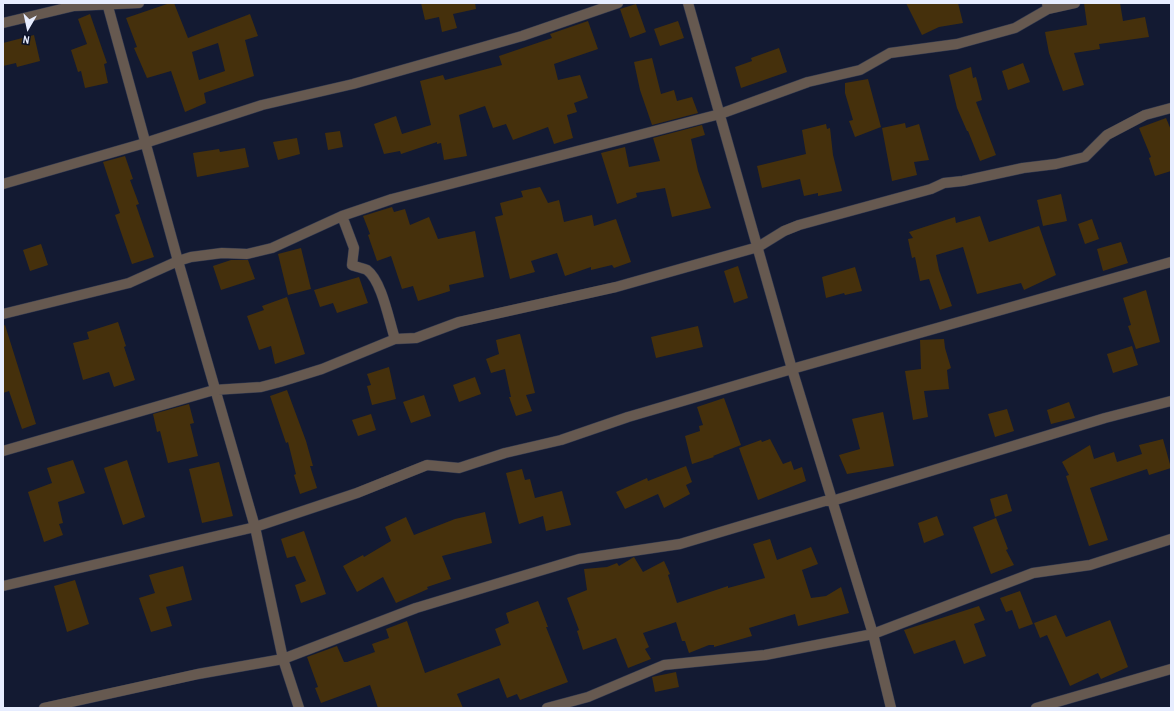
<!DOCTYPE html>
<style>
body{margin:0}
#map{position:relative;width:1174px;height:711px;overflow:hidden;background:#131a32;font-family:"Archivo Narrow",sans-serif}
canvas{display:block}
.frame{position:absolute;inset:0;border:4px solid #e7edff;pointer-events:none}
.north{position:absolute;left:8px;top:8px;width:40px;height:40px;-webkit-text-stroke:3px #0a1128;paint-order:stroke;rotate:189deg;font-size:11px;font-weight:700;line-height:16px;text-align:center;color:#e7edff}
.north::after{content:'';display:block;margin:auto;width:14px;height:18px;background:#e7edff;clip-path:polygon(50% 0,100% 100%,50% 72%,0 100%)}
</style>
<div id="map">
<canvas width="1174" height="711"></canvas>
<div class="frame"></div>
<div class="north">N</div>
</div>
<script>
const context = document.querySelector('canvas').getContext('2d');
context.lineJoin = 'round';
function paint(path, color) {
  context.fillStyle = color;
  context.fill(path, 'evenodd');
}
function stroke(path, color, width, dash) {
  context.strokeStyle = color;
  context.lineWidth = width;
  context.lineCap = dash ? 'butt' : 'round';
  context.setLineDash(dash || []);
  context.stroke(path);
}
paint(new Path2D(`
 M170 3H174L188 38 250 14 258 36 245 40 254 76 204 93 206 103 185 112 171 71 147 78 134 48 137 47 126 18ZM218 43 225 71 199 80 192 52Z
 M421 3H475L476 9 453 14 457 28 442 32 439 17 425 20Z
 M906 3H958L963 23 939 27 922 35Z
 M1084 3H1120L1123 21 1145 17 1149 37 1099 44 1100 49 1074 53 1084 85 1063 91 1049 53 1045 32 1087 25Z
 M636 4 646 32 630 38 620 9Z
 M90 14 107 63 104 64 108 83 85 88 81 71 78 72 71 50 87 44 78 19Z
 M588 21 598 49 554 64 558 80 580 75 588 98 574 103 577 112 567 115 573 138 554 144 548 127 513 140 506 124 493 128 485 106 459 115 467 156 444 160 441 143 437 144V142L401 154 400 151 384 154 374 124 396 116 402 134 431 125 420 81 443 75 445 80 502 65 499 56 552 38 550 34Z
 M678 21 684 38 660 46 654 29Z
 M34 35 40 61 17 67 16 63 3 66V43Z
 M779 48 787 72 741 88 735 67 752 61 751 58Z
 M652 58 661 94 674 90 677 101 692 97 698 113 652 125 640 90 634 62Z
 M1023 63 1030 82 1008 90 1002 71Z
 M971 67 973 78 976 77 982 100 976 102 996 155 980 161 968 131H967L957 108 949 75Z
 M868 79 881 127 855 137 849 121 853 120 845 93V83Z
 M1166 118 1171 130V171L1155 176 1149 158 1151 157 1139 128Z
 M905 123 906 128 919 124 929 160 914 162 917 175 892 181 882 128Z
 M826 124 827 129 830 128 833 155 842 191 818 196V193L804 196 800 179 762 188 757 166 806 154 802 130Z
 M702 125 705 135 691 139 698 171 711 208 672 217 665 188 636 193 637 197 617 204 601 153 625 147 629 167 660 161 653 138Z
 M340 131 343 147 328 150 325 133Z
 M297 138 300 154 278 160 273 142Z
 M245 148 249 167 197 177 193 153 219 149 220 152Z
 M125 156 133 179 130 180 139 204 136 205 154 257 132 264 115 215 120 213 103 162Z
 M540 187 548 203 559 200 564 222 592 215 594 226 616 219 631 262 614 268 612 265 591 270V267L565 276 557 253 531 261 535 272 510 279 495 217 503 215 500 203 523 197 521 191Z
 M1061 194 1067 221 1043 226 1037 200Z
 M392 207 394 212 405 209 410 225 429 217 438 239 475 231 484 277 449 285 450 291 418 301 413 286 402 289 391 256 377 261 368 235 370 234 363 216Z
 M980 216 989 242 1039 226 1056 275 1024 290 1021 283 977 294 963 247 936 255 939 270 952 306 940 310 929 279 920 281 915 257 912 258 908 239 913 238 909 232 955 217 956 223Z
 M1092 219 1099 239 1085 244 1078 224Z
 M1121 242 1128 263 1103 271 1097 249Z
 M41 244 48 265 30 271 23 250Z
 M301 248 311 289 288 295 278 254Z
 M231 260H248L255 279 221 290 213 266Z
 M738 266 748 298 734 303 724 271Z
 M855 267 862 291 845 295 844 293 826 298 822 277Z
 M359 277 368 303 337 313 333 303 320 307 314 290Z
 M1146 290 1160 342 1136 349 1128 326 1131 325 1123 298Z
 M287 297 305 354 275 364 271 346 259 350 247 316 264 310 262 306Z
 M118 322 126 346 124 347 135 380 114 387 109 372 83 380 73 343 89 339 87 332Z
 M5 325 36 424 22 429 9 391 3 393V326Z
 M698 326 703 347 656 358 651 337Z
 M519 334H520L535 393 526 395 532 411 516 416 509 397H511L505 369 491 373 486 359 499 354 496 340Z
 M944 339 945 348 951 368 947 370 949 389 924 391 928 417 913 420 905 371 921 369 920 340Z
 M1132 346 1138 365 1113 373 1107 354Z
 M389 367 396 399 372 405 367 386 371 385 367 374Z
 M475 377 481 394 459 402 453 385Z
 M287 390 306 441 313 466H310L317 488 300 494 294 475 296 474 288 442 286 443 270 396Z
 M424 395 431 416 411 423 403 402Z
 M724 398 741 445 713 456 714 457 692 464 685 436 700 431 699 426 703 425 697 407Z
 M1069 402 1075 418 1051 424 1047 410Z
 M189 404 194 423 190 424 198 456 168 463 160 431 157 432 153 414Z
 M1007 409 1014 431 995 437 988 414Z
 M883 412 894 466 847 474 839 455 860 449 852 419Z
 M371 414 376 430 358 436 352 420Z
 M770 439 783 464 791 461 794 470 802 467 806 481 758 500 739 448 761 440 762 442Z
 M1163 439 1171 468 1149 475 1147 469 1090 488 1108 540 1089 546 1066 476 1069 475 1062 462 1090 445 1094 459 1114 452 1117 462 1142 454 1139 445Z
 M73 460 85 493 58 502 63 523 59 524 63 535 44 542 28 492 52 483 47 468Z
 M127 460 145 517 123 525 104 468Z
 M219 462 233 516 202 523 189 469Z
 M686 466 692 482 686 485 690 494 664 508 658 494 625 509 616 492 647 478 648 481Z
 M522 469 525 480 530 479 535 498 562 491 571 525 546 531 543 516 519 524 506 473Z
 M1007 494 1012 511 995 517 990 499Z
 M485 512 492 543 442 556 451 579 427 587 428 589 396 603 383 577 357 592 343 566 363 555 364 557 391 541 385 527 406 517 414 535 455 519Z
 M937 516 944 535 924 543 918 523Z
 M996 518 1008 549 1006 550 1014 565 991 574 973 527Z
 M304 531 326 594 301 603 295 585 306 581 295 556 287 558 281 539Z
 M770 539 777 560 811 547 818 564 802 570 811 598 826 596 841 587 849 613 798 626 795 614 749 628 752 636 714 647V645H709L689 653 685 641H682L676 622 643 633 649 647 645 649 651 659 628 668 616 638 583 650 577 631 579 630 567 598 587 590 584 569 607 567 617 563 619 566 634 557 643 572 664 561 670 574 668 575 677 603 728 586V588L765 578 753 544Z
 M183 566 192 600 166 607 172 626 151 632 139 598 155 593 149 575Z
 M75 580 89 624 67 632 54 586Z
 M1020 591 1033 624 1019 629 1012 610 1006 612 1000 598Z
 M538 601 548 627H546L568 682 520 700 517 694 507 698 499 678 457 694 463 708H378L370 685 321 703 315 688 318 687 307 657 337 646 344 662H347L375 652 372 644 389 638 386 629 407 621 425 673 501 645 495 629 509 623 506 613Z
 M979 606 985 620 974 624 986 656 964 664 955 640 914 654 904 630Z
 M1056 615 1066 637 1110 620 1128 667 1101 679 1098 673 1070 686 1047 635 1040 638 1034 623Z
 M676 672 679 687 655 692 652 677Z`), '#45300c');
const minor = new Path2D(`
 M107 3 178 261 255 527 283 659 299 708
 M688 3 792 369 873 634 891 708
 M1048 9 1075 3
 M3 23 74 6 139 3
 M3 184 145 143 262 105 353 84 522 36 618 3
 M342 216 354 248 352 265C356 267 363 268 367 270 382 281 389 321 395 339
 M3 314 129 283 178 261 191 257 222 253 247 254 272 248 342 216 392 199 720 114 808 82 860 70 890 53 957 44 1015 28 1048 9 1047 3
 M3 451 214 390 261 387 280 382 322 369 395 339 416 338 459 322 616 287 758 247 784 231 799 225 931 189 944 183 963 181 1023 168 1056 164 1085 157 1107 135 1145 115 1171 108
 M3 586 255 527 357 493 427 465 459 468 505 453 561 440 628 417 792 369 1171 262
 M44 708 198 674 283 659 416 608 579 559 680 544 825 501H832L1105 418 1171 401
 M547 708 588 697 664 665 765 655 873 634 1033 573 1090 565 1171 539
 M1036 708 1171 669`);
stroke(minor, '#31384f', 11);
stroke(minor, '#665950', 10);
</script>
